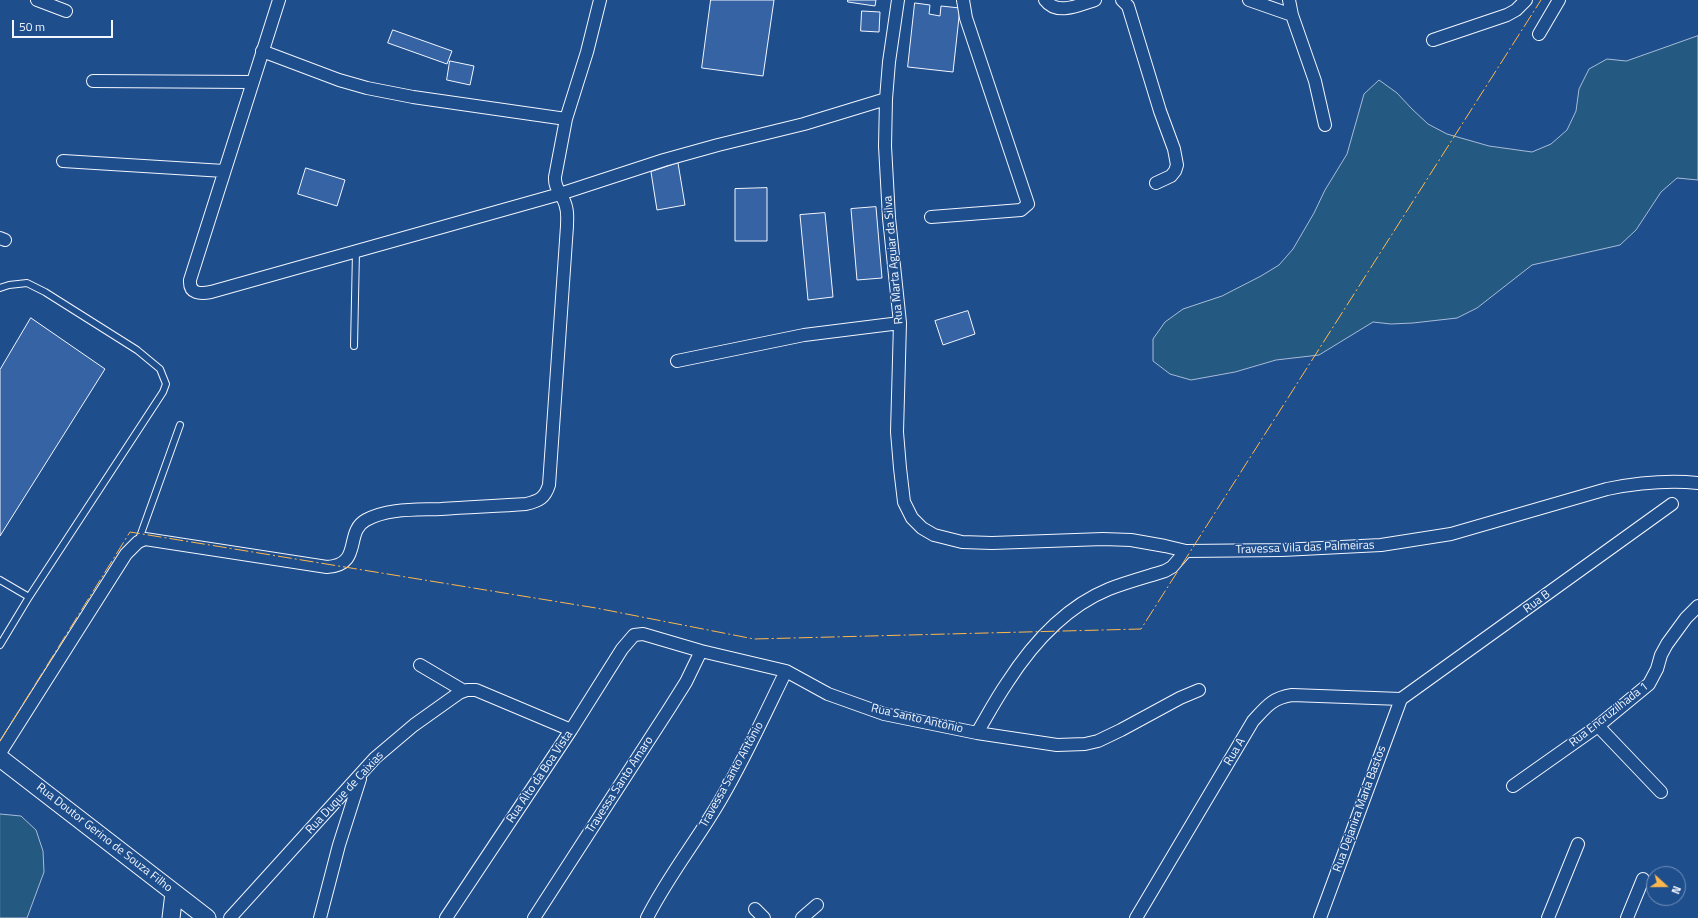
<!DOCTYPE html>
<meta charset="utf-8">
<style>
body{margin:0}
#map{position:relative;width:1698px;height:918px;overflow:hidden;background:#1f4e8c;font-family:"Titillium Web",sans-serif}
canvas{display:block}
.north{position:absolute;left:1646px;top:866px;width:40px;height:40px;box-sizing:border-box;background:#1f4e8c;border:1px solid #7391ba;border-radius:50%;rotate:111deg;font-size:11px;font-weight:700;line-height:16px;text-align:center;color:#f2f6ff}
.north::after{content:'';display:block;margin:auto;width:14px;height:18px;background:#ffb74d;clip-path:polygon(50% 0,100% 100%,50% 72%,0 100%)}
.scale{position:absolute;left:12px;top:20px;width:101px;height:18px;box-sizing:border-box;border:2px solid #f2f6ff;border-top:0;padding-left:5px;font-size:12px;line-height:14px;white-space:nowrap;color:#f2f6ff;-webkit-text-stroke:3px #1f4e8c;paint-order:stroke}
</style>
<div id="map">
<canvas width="1698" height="918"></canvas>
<div class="north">N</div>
<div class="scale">50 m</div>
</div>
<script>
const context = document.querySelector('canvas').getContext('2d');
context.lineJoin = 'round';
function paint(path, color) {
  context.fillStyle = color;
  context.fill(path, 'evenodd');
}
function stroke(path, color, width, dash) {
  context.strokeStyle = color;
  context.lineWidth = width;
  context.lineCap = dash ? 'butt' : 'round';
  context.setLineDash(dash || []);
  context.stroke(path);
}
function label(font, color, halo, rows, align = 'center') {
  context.font = font + ' "Titillium Web",sans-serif';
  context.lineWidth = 3;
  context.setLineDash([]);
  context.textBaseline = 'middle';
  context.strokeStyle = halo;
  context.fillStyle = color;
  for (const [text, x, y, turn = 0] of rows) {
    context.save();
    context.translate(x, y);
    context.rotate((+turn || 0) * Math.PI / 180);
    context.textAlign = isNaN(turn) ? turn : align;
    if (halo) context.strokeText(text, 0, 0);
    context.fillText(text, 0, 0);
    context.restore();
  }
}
const green = new Path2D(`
 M1698 36V180L1677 178 1661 192 1636 230 1620 245 1532 265 1477 308 1457 318 1413 323 1391 324 1373 322 1319 355 1276 360 1235 372 1191 380 1170 374 1153 361V339L1165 322 1183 309 1222 296 1261 276 1279 265 1293 249 1314 213 1325 190 1347 154 1364 94 1379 80 1397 93 1412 109 1428 124 1447 134 1489 146 1532 152 1551 144 1567 130 1576 111 1579 89 1589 69 1607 59 1626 61Z
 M0 814 21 816 36 830 43 851 44 872 27 918H0Z`);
paint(green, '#245a82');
stroke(green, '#a8bbd7', 1);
const building = new Path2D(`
 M711 0H774L763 76 702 68Z
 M848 0H876L875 6 848 2Z
 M915 3 930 5 929 14 940 16 941 6 960 8 953 72 908 67Z
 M862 11 880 12 879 32 861 31Z
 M393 30 452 51 447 64 388 43Z
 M450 61 474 66 470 85 447 80Z
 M678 163 685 205 657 210 651 172Z
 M306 168 345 180 337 206 298 194Z
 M767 188V241H735V189Z
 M876 207 882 278 857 280 851 209Z
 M825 213 833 297 808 300 800 215Z
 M968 311 975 334 943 345 935 321Z
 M31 318 105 369 0 536V370Z`);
paint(building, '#3563a3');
stroke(building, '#f2f6ff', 1);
const service = new Path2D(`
 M0 288 9 285 27 283 45 292 137 350 160 369 166 384 163 392 29 597 0 645
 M354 346 356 251
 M138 542 180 425
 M0 580 29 597`);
const minor = new Path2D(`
 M37 0 66 11
 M279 0 190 280C189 294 200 294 211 292L560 194 664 160 718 145 804 124 886 99
 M898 0 889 62 886 99 885 146 889 218 900 323 897 432 900 468 904 502 912 518 922 528 934 535 962 542 992 543 1103 539 1131 540 1165 546 1186 551 1282 550 1381 545 1451 534 1607 489C1637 483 1667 480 1698 483
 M1045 0C1057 16 1079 5 1095 0
 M1122 0 1128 6 1160 111 1174 149 1177 165 1175 171 1171 176 1156 183
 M1249 0 1292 15
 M1289 0 1292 15 1315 81 1325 125
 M1539 34 1559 0
 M1433 40 1507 15 1516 10 1526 0
 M262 51 339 80 367 88 413 97 566 119
 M93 81 252 82
 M63 161 224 171
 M931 217 1021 210 1028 204 966 18 963 0
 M0 238 5 240
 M677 361 804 335 900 323
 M420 665 464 691
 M1401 699 1672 504
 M1598 726 1661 792
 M977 733C987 716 996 699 1007 683 1032 644 1065 607 1109 589 1127 582 1146 577 1165 571L1172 567 1186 551
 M0 753 126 554 138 542 145 539 327 567C363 565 344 532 366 520 388 508 416 510 441 509 469 507 498 506 526 504 539 501 545 498 549 485L567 226C567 220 568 213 566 207 564 195 554 190 555 177L566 119 587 52 600 0
 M1513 786 1598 726 1649 684 1657 669 1661 655 1667 644 1686 618 1698 606
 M755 909 764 918
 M230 918 375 758 414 725 459 693 467 690H476L571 730
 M320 918 339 845 360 779
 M446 918 571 730 622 649 634 635 643 634 701 651 786 671 828 694 884 714 977 733 1057 745 1085 744 1098 741 1121 730 1180 698 1199 690
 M534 918 669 709 686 682 701 651
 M647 918C668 876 698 839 721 799 745 758 765 714 786 671
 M802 918 817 905
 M1136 918 1253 721C1266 707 1272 698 1292 695L1401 699
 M1320 918 1401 699
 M1548 918 1578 844
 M1627 918 1643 879`);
const secondary = new Path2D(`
 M0 758 207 918
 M171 918 174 893`);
stroke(service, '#f2f6ff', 8);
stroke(minor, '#f2f6ff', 14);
stroke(secondary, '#f2f6ff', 19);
stroke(service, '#1f4e8c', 6);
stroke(minor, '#1f4e8c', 12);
stroke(secondary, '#1f4e8c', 17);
stroke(new Path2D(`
 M0 741 130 532 596 608 754 639 1141 629 1541 0`), '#ffb74d', 1, [14, 3, 2, 3]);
label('12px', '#f2f6ff', '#1f4e8c', [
 ["Rua Marta Aguiar da Silva",894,260,-95],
 ["Travessa Vila das Palmeiras",1305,548,-2],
 ["Rua B",1537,602,-36],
 ["Rua Encruzilhada 1",1609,715,-38],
 ["Rua Santo Antônio",917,719,13],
 ["Rua A",1235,752,-59],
 ["Travessa Santo Antônio",732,775,-61],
 ["Rua Alto da Boa Vista",540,777,-56],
 ["Travessa Santo Amaro",620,785,-57],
 ["Rua Duque de Caixias",345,793,-47],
 ["Rua Dejanira Maria Bastos",1360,809,-70],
 ["Rua Doutor Gerino de Souza Filho",104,838,38]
]);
</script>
